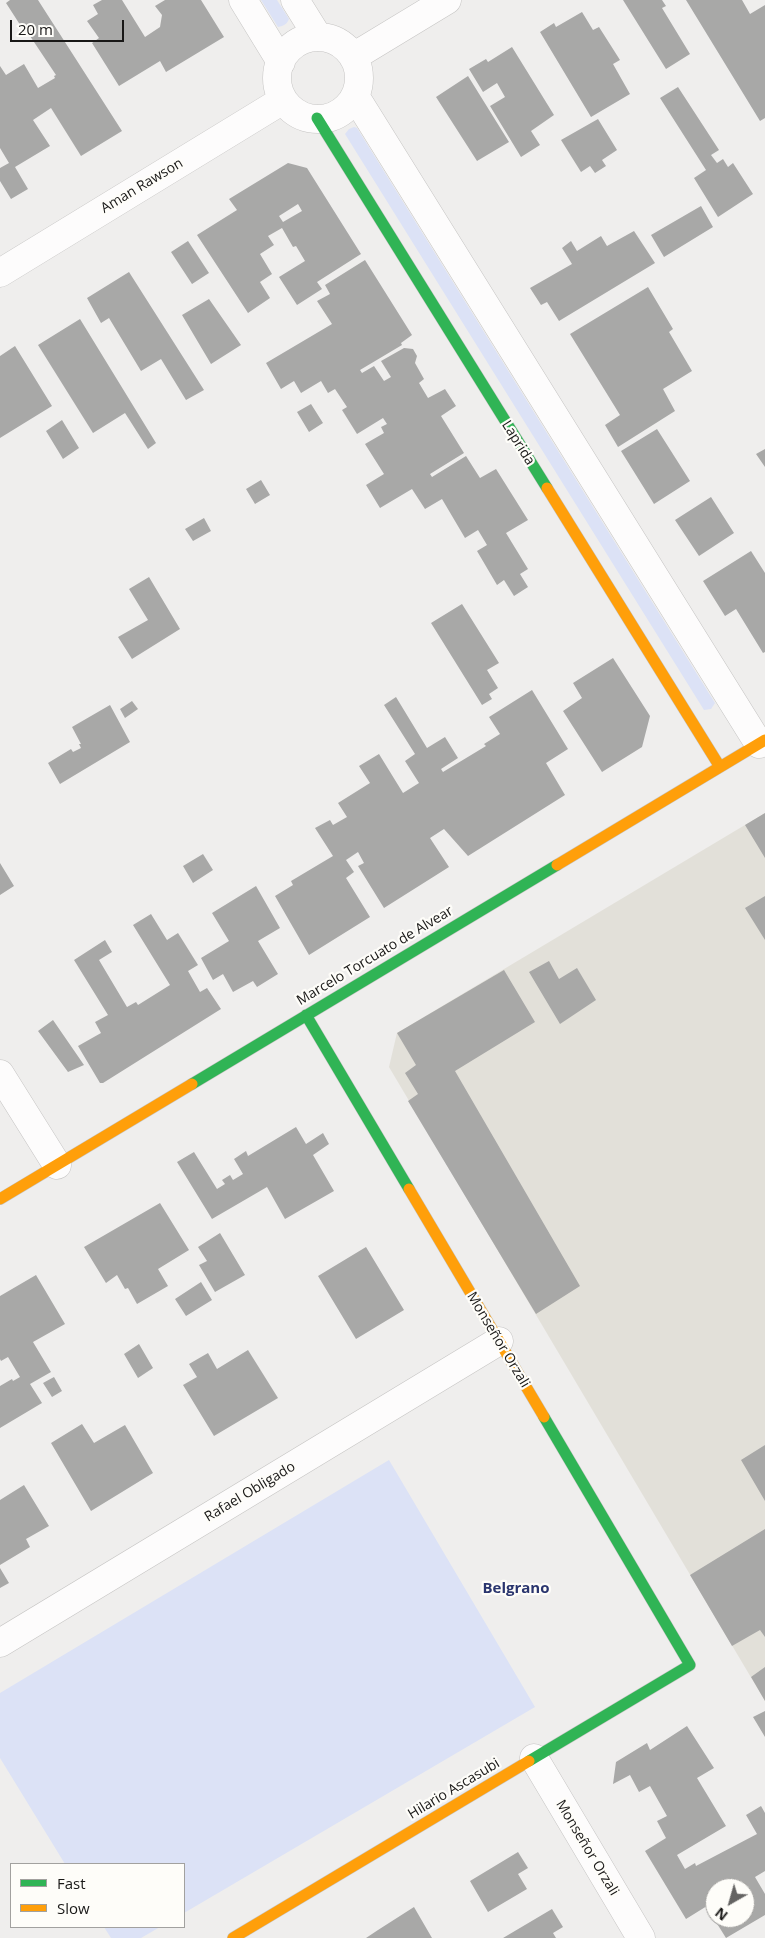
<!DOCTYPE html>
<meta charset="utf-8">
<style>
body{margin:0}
#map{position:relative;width:765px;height:1938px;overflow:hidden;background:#efeeed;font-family:"Open Sans",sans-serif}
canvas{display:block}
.legend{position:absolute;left:10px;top:1863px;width:175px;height:65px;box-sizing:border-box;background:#fefdf9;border:1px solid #a2a19f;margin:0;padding:6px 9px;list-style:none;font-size:15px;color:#191817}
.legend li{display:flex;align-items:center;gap:10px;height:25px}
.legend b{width:25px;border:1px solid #a2a19f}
.north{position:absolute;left:705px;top:1878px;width:50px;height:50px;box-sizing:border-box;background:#fefdf9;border:1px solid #a2a19f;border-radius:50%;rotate:218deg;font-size:14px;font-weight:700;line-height:20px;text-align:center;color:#191817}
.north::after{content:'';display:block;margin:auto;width:18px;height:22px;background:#646362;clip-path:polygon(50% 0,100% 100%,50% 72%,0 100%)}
.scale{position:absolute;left:10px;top:20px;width:114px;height:22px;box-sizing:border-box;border:2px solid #191817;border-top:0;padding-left:6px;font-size:15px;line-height:18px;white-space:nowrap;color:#191817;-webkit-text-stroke:4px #fefdf9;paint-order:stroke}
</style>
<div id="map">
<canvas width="765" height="1938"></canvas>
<ul class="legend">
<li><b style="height:6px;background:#30b455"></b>Fast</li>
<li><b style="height:6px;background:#ff9f0a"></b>Slow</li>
</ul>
<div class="north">N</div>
<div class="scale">20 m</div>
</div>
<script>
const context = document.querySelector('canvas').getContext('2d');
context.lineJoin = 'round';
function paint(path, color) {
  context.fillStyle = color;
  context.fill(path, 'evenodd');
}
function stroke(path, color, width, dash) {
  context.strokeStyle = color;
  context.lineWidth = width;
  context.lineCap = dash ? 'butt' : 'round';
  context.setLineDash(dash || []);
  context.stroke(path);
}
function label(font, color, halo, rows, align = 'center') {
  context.font = font + ' "Open Sans",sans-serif';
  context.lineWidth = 4.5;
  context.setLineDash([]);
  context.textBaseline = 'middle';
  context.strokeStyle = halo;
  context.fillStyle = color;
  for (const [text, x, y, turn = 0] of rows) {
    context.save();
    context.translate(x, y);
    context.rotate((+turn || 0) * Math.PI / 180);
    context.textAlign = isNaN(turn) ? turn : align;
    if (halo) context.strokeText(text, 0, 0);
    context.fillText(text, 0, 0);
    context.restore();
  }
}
paint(new Path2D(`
 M765 813V1701L389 1067 397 1033Z`), '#e2e0d9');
paint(new Path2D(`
 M261 0H277L289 19C287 24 284 26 278 27Z
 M354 127 357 128 715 703 711 709 704 710 345 134 349 129Z
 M389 1460 535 1707 184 1913V1864H65L0 1758V1693Z
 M104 1927H160L141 1938H111Z`), '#dce2f6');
paint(new Path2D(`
 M10 0H38L122 131 81 156 51 108 33 120 50 146 15 167 28 189 11 199 0 181V168L9 163 0 148V66L6 75 24 64 38 88 55 78 54 76 56 75 28 33 26 34 6 3Z
 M102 0H122L145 37 160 27 162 15 155 6 165 0H201L224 37 166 72 160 61 119 86 92 43 99 38 87 21 98 14 93 5Z
 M623 0H662L666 6 662 8 690 54 666 69Z
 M686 0H742L750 14 765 5V118L760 121Z
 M582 12 593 30 599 27 620 60 613 64 630 94 591 117 540 32 554 23 556 27Z
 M512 47 554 115 531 131 540 145 521 157 490 106 505 97 497 83 483 92 469 69 486 59 488 62Z
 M468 76 509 142 477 161 436 97Z
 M678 87 719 150 711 155 717 163 723 159 728 167 733 163 753 194 718 217 694 178 706 170 660 98Z
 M598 119 617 150 602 160 606 166 595 173 590 166 581 172 561 140Z
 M288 163 307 168 361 254 317 282 322 289 297 305 279 277 305 261 296 246 293 247 282 228 268 236 274 245 260 254 272 274 260 282 270 298 248 313 197 235 237 210 229 199ZM298 204 302 211 283 222 279 216Z
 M701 206 713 227 664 257 651 235Z
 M634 231 655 263 559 321 547 302 541 305 530 288 572 264 562 248 571 241 577 251 601 236 607 246Z
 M188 241 209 273 192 284 171 252Z
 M365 260 412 335 401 343 402 345 360 370 362 373 374 366 384 381 391 377 381 361 404 348 413 349 417 356 415 363 424 379 419 383 428 398 445 389 456 406 441 416 464 453 430 474 432 477 466 456 480 478 496 469 528 520 506 533 528 569 520 574 528 587 514 596 504 580 497 585 477 551 487 545 478 530 465 538 442 499 425 509 412 489 380 508 366 485 384 474 365 444 384 433 381 427 387 424 383 418 357 434 342 410 347 407 335 389 328 393 321 381 301 393 294 381 281 389 266 363 332 324 317 301 330 294 325 285Z
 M129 272 204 390 186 400 161 359 141 371 109 318 101 323 87 298Z
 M648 287 673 329 669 332 692 371 663 389 675 411 618 447 605 425 620 415 570 334Z
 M209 299 241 345 211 364 182 315Z
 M80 319 156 443 148 449 125 413 93 433 38 345Z
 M15 346 52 406 0 438V356Z
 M311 404 323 423 309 432 297 412Z
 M62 420 79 448 63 459 46 431Z
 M657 429 690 481 654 504 621 451Z
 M765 449V467L756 454Z
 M261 480 270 495 255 504 246 489Z
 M711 497 734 533 699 556 675 520Z
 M204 518 211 531 193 541 185 529Z
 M751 551 765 573V652L763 653 736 609 725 616 703 581Z
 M149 577 180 629 132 659 118 637 148 620 129 589Z
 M462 604 499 663 487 670 498 688 489 694 492 699 482 705 431 623Z
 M613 658 650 716 642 747 602 772 563 711 582 698 573 683Z
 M532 690 568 749 546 763 565 795 468 856 444 829 430 838 449 867 384 908 358 866 364 863 358 852 346 860 354 872 346 878 370 917 309 955 275 896 293 885 291 881 333 856 315 828 330 820 333 825 347 817 338 803 370 783 359 766 379 754 403 793 419 783 405 761 415 754 384 705 396 697 427 748 445 737 458 758 441 769 443 772 486 746 484 744 500 734 489 717Z
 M132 701 138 709 125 718 120 709Z
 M110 705 130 742 60 784 48 763 71 749 73 752 81 748 79 744H81L72 727Z
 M765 813V858L745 825Z
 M203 854 213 870 193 883 183 866Z
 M0 863 14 886 0 895Z
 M256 886 280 928 258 941 278 974 257 987 253 981 233 992 223 974 213 980 201 958 229 941 212 913Z
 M765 896V940L745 908Z
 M151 914 167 940 178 933 198 965 188 971 200 992 207 988 221 1009 103 1083H100L78 1046 101 1033 95 1022 108 1015 74 960 105 940 112 952 99 960 127 1007 136 1002 138 1005 170 985 133 925Z
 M549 961 559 979 577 968 596 1000 560 1024 529 972Z
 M504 970 535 1022 455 1071 580 1286 536 1314 408 1101 418 1094 405 1073 416 1065 397 1033Z
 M53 1020 84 1065 68 1072 38 1031Z
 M296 1127 306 1144 323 1133 329 1144 313 1155 334 1191 285 1219 267 1187 212 1219 177 1162 194 1152 217 1189 225 1184 222 1180 230 1175 233 1180 243 1174 234 1159 246 1151 248 1156Z
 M160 1203 189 1250 158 1269 168 1286 137 1304 128 1288 125 1289 117 1275 106 1283 84 1247Z
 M220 1233 245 1275 215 1292 199 1265 207 1261 198 1247Z
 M366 1247 404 1310 356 1339 318 1276Z
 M36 1275 65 1324 33 1342 51 1372 30 1384 42 1403 0 1428V1386L12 1379 13 1381 20 1377 8 1357 1 1361 0 1359V1296Z
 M201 1282 212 1300 186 1316 175 1299Z
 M139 1344 153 1368 138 1378 124 1354Z
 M248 1350 278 1398 214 1436 183 1385 197 1377 189 1364 208 1353 217 1369Z
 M54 1377 62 1391 52 1397 43 1383Z
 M82 1424 94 1443 125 1425 153 1473 91 1511 51 1443Z
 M765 1445V1501L741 1460Z
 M24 1485 49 1526 26 1539 30 1547 0 1565V1500Z
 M765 1529V1637L760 1630 732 1646 690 1575Z
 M0 1568 9 1583 0 1588Z
 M765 1667V1701L751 1677Z
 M765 1711V1737L753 1717Z
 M687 1726 714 1768 697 1778 726 1826 677 1855 685 1869 695 1863 696 1866 757 1834 746 1815 761 1806 765 1813V1871L755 1877 765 1894V1915L726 1938 716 1922 722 1918H745V1888H715V1901L686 1919 645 1851 666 1838 657 1821 667 1816 650 1786 639 1792 630 1775 613 1784 616 1762 647 1743 650 1750Z
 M518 1852 528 1868 518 1874 527 1889 488 1912 470 1881Z
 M414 1907 432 1938H366L378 1930Z
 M552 1909 563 1927 553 1933 556 1938H503Z`), '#a8a8a7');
const street = new Path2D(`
 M243 0 281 62
 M295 0 318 37
 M277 78a41 41 0 1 1 82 0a41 41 0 1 1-82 0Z
 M353 57 447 0
 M355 96 759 744
 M0 273 283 100
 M0 1074 57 1165
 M0 1643 499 1341
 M534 1758 641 1938`);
const fast = new Path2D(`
 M317 118 547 488
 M306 1015 409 1189
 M192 1084 557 865
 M529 1761 690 1665 544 1417`);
const slow = new Path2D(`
 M547 488 720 767
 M557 865 765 740
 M409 1189 544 1417
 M0 1199 192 1084
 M233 1938 529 1761`);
stroke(street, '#c5c4c3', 29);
stroke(fast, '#c5c4c3', 12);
stroke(slow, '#c5c4c3', 12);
stroke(street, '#fdfcfc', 28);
stroke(fast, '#30b455', 11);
stroke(slow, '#ff9f0a', 11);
label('14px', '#191817', '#fefdf9', [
 ["Aman Rawson",142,186,-31],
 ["Laprida",518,443,58],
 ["Marcelo Torcuato de Alvear",375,956,-31],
 ["Monseñor Orzali",498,1340,59],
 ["Rafael Obligado",250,1492,-31],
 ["Hilario Ascasubi",454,1789,-31],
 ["Monseñor Orzali",587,1848,59]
]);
label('bold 15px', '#2a356e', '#fefdf9', [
 ["Belgrano",516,1589]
]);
</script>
